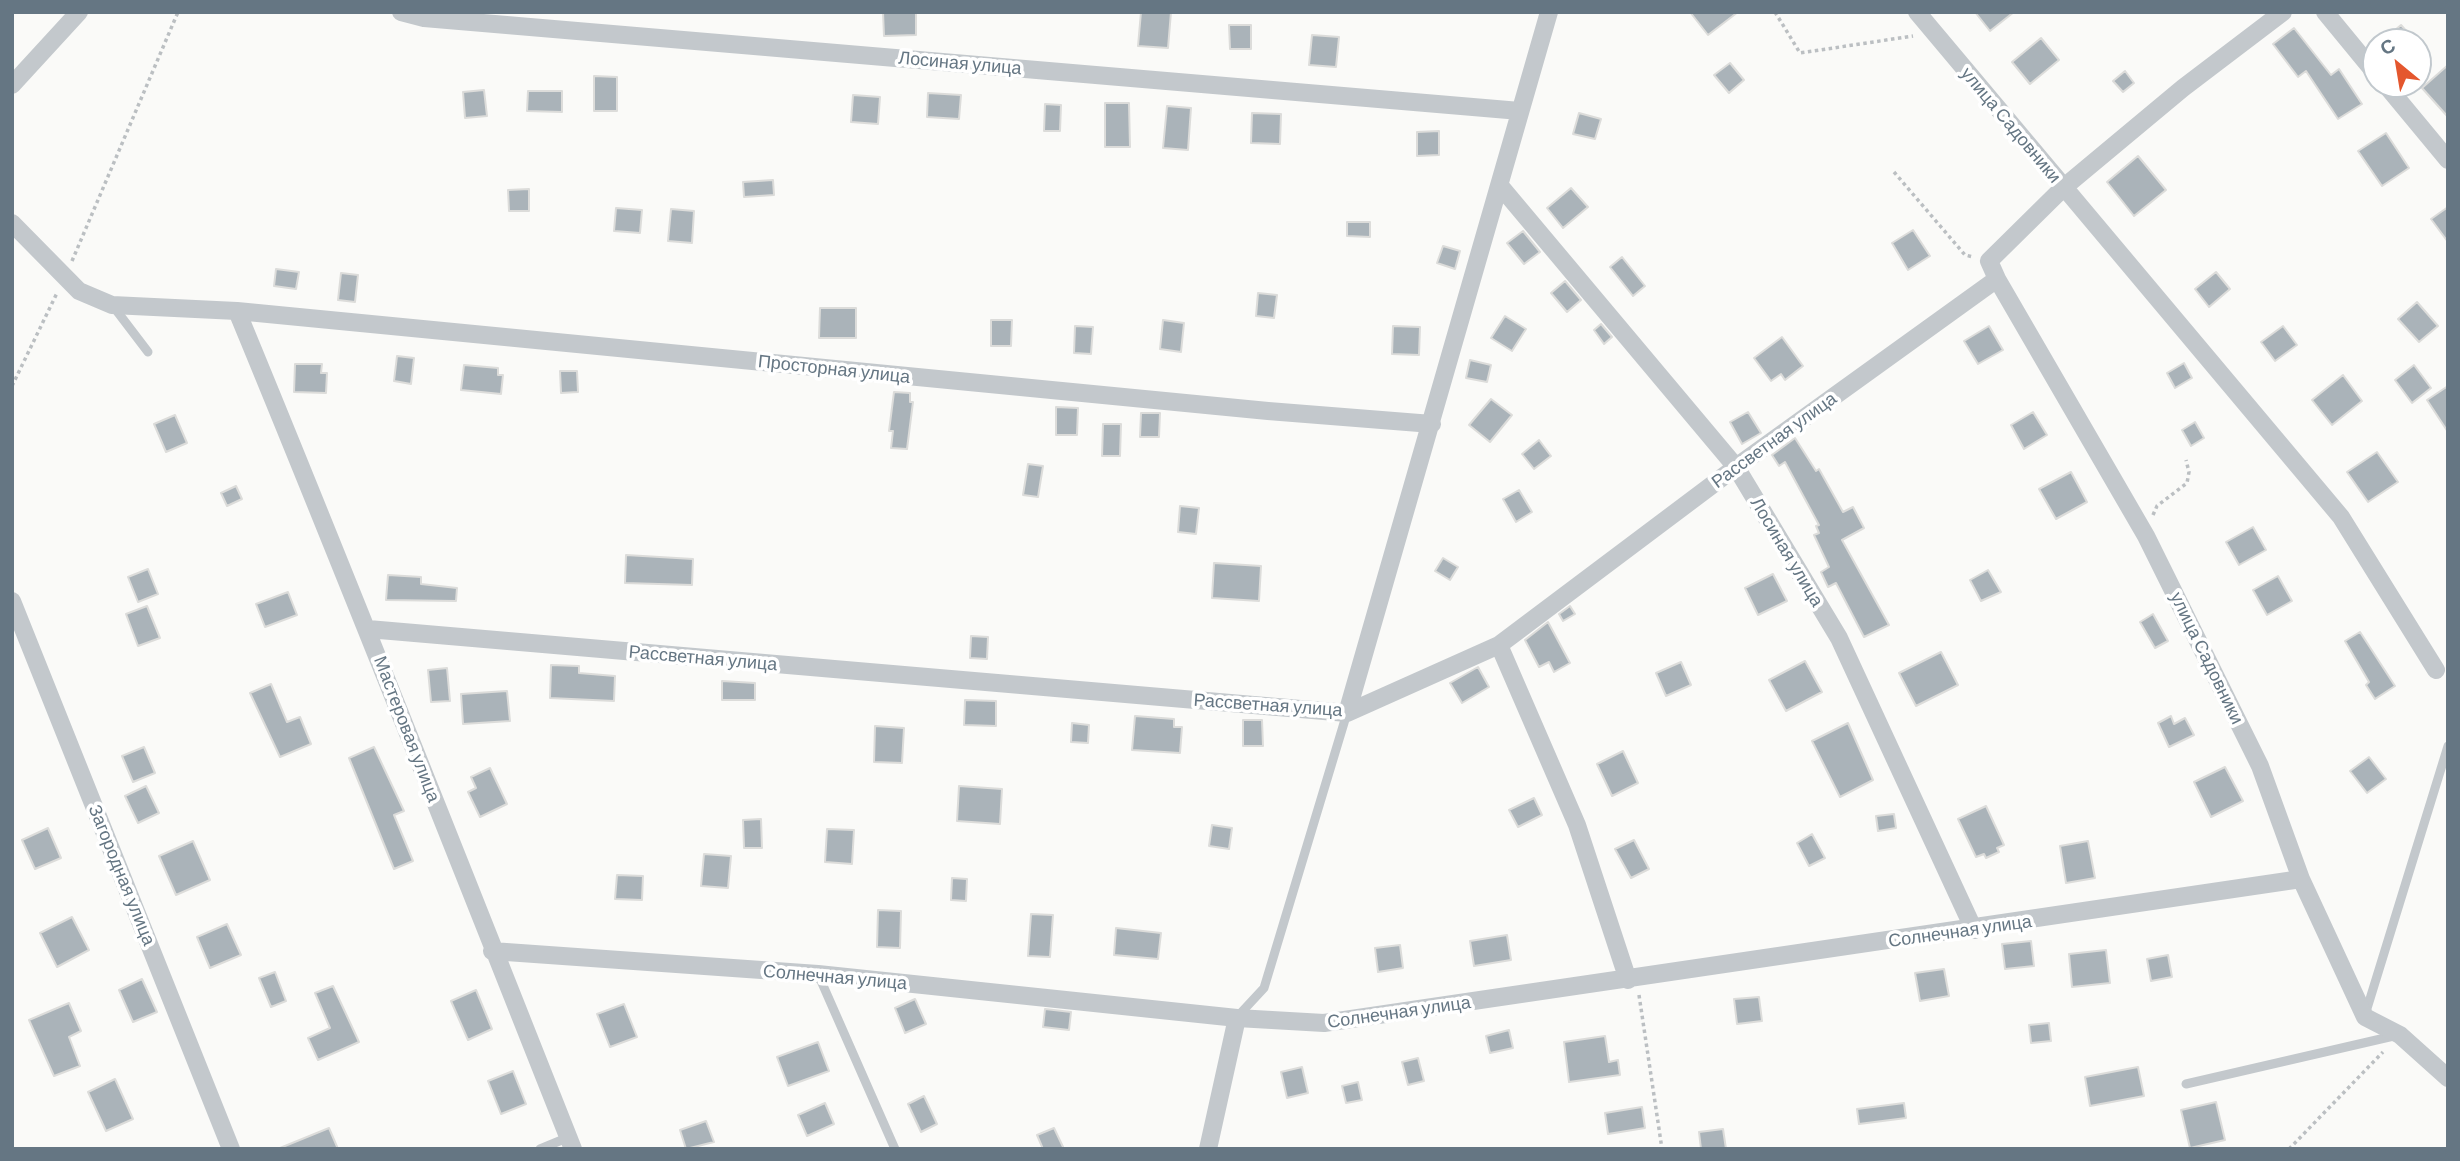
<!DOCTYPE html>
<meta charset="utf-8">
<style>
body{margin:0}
#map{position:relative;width:2460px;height:1161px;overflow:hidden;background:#fafaf8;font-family:Barlow,sans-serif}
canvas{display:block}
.frame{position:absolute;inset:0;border:14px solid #657683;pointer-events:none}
.north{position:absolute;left:2362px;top:28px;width:70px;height:70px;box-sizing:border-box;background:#fff;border:2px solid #c1c8cd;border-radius:50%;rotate:330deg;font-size:19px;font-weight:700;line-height:28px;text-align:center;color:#657683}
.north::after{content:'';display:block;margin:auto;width:24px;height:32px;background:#e4572e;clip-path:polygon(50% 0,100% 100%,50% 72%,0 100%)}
</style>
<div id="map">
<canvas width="2460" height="1161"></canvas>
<div class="frame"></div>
<div class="north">С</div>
</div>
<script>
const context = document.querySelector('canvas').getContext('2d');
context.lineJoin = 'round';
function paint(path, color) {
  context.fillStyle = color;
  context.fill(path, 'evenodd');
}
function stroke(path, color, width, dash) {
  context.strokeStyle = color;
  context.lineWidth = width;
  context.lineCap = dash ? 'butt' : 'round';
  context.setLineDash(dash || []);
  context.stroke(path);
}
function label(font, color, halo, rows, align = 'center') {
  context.font = font + ' Barlow,sans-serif';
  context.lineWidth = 7;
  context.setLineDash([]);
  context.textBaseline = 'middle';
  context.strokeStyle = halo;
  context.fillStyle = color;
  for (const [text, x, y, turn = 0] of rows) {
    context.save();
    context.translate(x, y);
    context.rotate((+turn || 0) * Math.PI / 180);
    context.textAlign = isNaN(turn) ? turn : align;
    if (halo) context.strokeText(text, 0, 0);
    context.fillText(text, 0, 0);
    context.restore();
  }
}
const building = new Path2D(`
 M883 12H916V35L884 36Z
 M1141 12H1171L1168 48 1138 46Z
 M1690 12H1738L1708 35Z
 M1975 12H2014L1990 31Z
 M1229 25H1251V49H1230Z
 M2401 25 2416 42H2381Z
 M2294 28 2331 75 2339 69 2362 104 2338 119 2306 71 2298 77 2273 44Z
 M1312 35 1339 37 1336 67 1309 65Z
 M2041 38 2059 60 2030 84 2012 62Z
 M1730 63 1744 80 1729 93 1714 75Z
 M2448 65V117L2422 88Z
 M2125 71 2134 83 2123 92 2113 81Z
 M594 76 617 77V111H594Z
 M484 90 487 116 465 118 463 92Z
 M528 91H562V112L527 111Z
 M928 93 961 95 959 119 927 117Z
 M853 95 880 97 878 124 851 122Z
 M1105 103H1129L1130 147H1105Z
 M1045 104 1061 105 1060 131H1044Z
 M1167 106 1191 108 1188 150 1163 148Z
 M1252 113 1281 114 1280 144 1251 143Z
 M1579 113 1601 119 1595 139 1573 134Z
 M1439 131V155L1417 156V132Z
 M2386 133 2409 168 2382 186 2358 151Z
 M2138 156 2166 190 2134 216 2107 182Z
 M773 180 774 195 744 197 743 182Z
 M1571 188 1588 207 1563 228 1547 208Z
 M529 189V211H509L508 190Z
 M2448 207V242L2431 219Z
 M616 208 642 210 640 233 614 231Z
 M671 209 694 211 692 243 668 241Z
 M1347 222H1370V237L1347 236Z
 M1913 230 1930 256 1908 270 1892 243Z
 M1523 231 1540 252 1524 264 1507 243Z
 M1443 246 1460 251 1455 269 1437 263Z
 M1622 257 1645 286 1633 296 1610 267Z
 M276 269 299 272 296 289 274 286Z
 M2216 272 2230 289 2209 307 2195 289Z
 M341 273 358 275 355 302 338 300Z
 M1565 281 1581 300 1567 312 1551 293Z
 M1258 293 1277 295 1274 318 1256 316Z
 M2417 302 2438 326 2419 342 2398 319Z
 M820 308H856V338H819Z
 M1505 316 1526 329 1512 351 1491 338Z
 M991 320H1012L1011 346H991Z
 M1163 320 1184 323 1181 352 1160 349Z
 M1601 324 1612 337 1604 344 1594 330Z
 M1075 326 1093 327 1091 354 1074 353Z
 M1393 326 1420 327 1419 355 1392 354Z
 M1989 326 2003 350 1978 364 1964 341Z
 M2283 326 2297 345 2275 361 2261 342Z
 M1782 337 1803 366 1785 380 1781 374 1771 381 1754 358Z
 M397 356 414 358 411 384 394 381Z
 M1470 360 1491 365 1487 382 1466 378Z
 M2184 363 2192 378 2175 388 2167 373Z
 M295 364H322L321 373H327L326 393 294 392Z
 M464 365 498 368V375H503L501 394 461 390Z
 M2414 365 2431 388 2412 403 2395 380Z
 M560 371H577L578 392 561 393Z
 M2343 375 2362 401 2332 425 2312 400Z
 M2448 386V432L2427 400Z
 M894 392 910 393V402H913L907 449 891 448 893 431H889Z
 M1491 399 1512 415 1490 442 1469 425Z
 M1056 407 1078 408 1077 435H1056Z
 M1748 412 1761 433 1742 444 1730 422Z
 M2033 412 2047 435 2024 449 2011 425Z
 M1141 413H1160L1159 437H1140Z
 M175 415 187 443 166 452 154 424Z
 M2195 422 2204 438 2191 446 2182 430Z
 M1103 424H1121L1120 456H1102Z
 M1795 438 1816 471 1819 469 1843 512 1853 507 1864 528 1842 540 1889 625 1864 637 1836 583 1828 587 1821 572 1829 567 1814 535 1819 533 1816 526 1819 525 1785 462 1779 466 1772 455Z
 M1539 440 1551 456 1534 469 1522 454Z
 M2377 452 2398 482 2368 502 2347 472Z
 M1028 464 1043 466 1038 497 1023 495Z
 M2071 472 2087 502 2056 519 2039 489Z
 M236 486 242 499 227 506 221 493Z
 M1519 490 1532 512 1516 522 1503 499Z
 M1180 506 1199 508 1196 534 1178 532Z
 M2253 527 2266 550 2239 565 2226 542Z
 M626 555 693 559 692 585 625 583Z
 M1443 558 1458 567 1450 580 1435 571Z
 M1214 563 1261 566 1259 601 1212 598Z
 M148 569 158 594 138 602 128 577Z
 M1988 570 2001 592 1981 601 1970 580Z
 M1773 574 1787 601 1758 615 1745 588Z
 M388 575 421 577V584L457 588 456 601 386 600Z
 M2278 576 2292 601 2267 615 2253 590Z
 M288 592 297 615 265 627 256 604Z
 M147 606 160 638 138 646 126 614Z
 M1570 606 1575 614 1563 621 1559 614Z
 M2153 614 2168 641 2155 648 2140 622Z
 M1548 622 1570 663 1554 672 1549 662 1539 667 1525 640Z
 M2360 632 2395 686 2375 699 2366 685 2369 682 2345 641Z
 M971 636 988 637 987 659 970 658Z
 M1941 652 1958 685 1916 706 1899 673Z
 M1805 661 1822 692 1786 711 1769 680Z
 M1681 662 1691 685 1666 696 1656 673Z
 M551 665 579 666V673L615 676 614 701 550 698Z
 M1478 667 1489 687 1462 703 1450 683Z
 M447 668 450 701 431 702 428 670Z
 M722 681 755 683V700H722Z
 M271 684 287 722 300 717 311 744 280 757 250 693Z
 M507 691 510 721 463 724 461 694Z
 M965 700 996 701V726L964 725Z
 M1135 716 1174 719V727H1182L1180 753 1132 750Z
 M2171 716 2174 724 2185 718 2194 735 2169 747 2158 723Z
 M1243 720H1262L1263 746H1243Z
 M1072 723 1089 725 1088 743 1071 742Z
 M1848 723 1873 780 1840 797 1812 741Z
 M875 726 904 728 902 763 874 762Z
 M144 747 155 773 133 782 122 756Z
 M374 747 404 811 394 815 413 861 394 869 349 758Z
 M1623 751 1638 783 1612 796 1597 764Z
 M2369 757 2386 779 2367 793 2350 771Z
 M2225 767 2243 801 2211 817 2194 782Z
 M490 768 507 804 480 817 468 792 476 788 471 777Z
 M146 786 159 813 138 823 125 796Z
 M959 786 1002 789 1000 824 957 821Z
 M1534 798 1542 815 1518 827 1509 810Z
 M1986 806 2004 845 1997 848 1999 852 1986 858 1984 854 1976 857 1958 819Z
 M1894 814 1896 828 1878 831 1876 816Z
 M761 819 762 848H744L743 820Z
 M1212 825 1232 828 1229 849 1209 846Z
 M48 828 61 858 35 869 22 840Z
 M827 829 854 830 852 864 825 862Z
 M1812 834 1825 858 1809 866 1797 843Z
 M1634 840 1649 869 1631 878 1615 849Z
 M193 841 210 880 176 895 159 856Z
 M2088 841 2095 878 2066 883 2060 846Z
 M704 854 731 856 728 888 701 886Z
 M617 875 643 876 642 900 615 899Z
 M952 878 967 879 966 901 951 900Z
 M878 910 901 911 900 948 877 947Z
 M1031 914 1053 915 1050 957 1028 956Z
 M72 917 89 950 57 967 40 933Z
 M227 924 241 955 210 968 197 937Z
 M1116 928 1161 933 1158 959 1114 955Z
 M1507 935 1511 960 1474 966 1470 941Z
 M2031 941 2034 966 2005 969 2002 944Z
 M1400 945 1403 968 1378 972 1375 948Z
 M2106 950 2110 983 2072 987 2069 954Z
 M2168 955 2172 977 2151 981 2147 959Z
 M1944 969 1949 996 1920 1001 1915 973Z
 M275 972 286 1001 271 1007 259 978Z
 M142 979 157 1012 133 1022 119 990Z
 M333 986 359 1042 318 1060 308 1038 330 1028 315 993Z
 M476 990 492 1029 468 1040 451 1001Z
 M1759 997 1762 1021 1737 1024 1734 999Z
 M915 999 926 1024 905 1033 895 1008Z
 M69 1003 81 1031 69 1037 80 1066 54 1076 29 1020Z
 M624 1004 637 1037 610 1047 597 1014Z
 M1045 1009 1071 1012 1069 1030 1043 1027Z
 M2049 1023 2051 1041 2031 1043 2029 1025Z
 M1509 1030 1513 1048 1490 1053 1486 1036Z
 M1605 1036 1609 1062 1618 1060 1620 1075 1569 1082 1564 1042Z
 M818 1042 829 1071 788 1086 777 1057Z
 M1418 1058 1424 1081 1408 1085 1402 1062Z
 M1302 1067 1308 1093 1287 1098 1281 1072Z
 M2138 1067 2144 1096 2090 1106 2085 1077Z
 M513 1071 526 1104 501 1114 488 1081Z
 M115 1079 133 1119 106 1131 88 1092Z
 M1358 1082 1362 1100 1346 1103 1342 1086Z
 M924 1096 937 1124 921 1132 908 1104Z
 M2216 1102 2225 1140 2190 1148 2181 1110Z
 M825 1103 834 1124 807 1136 798 1115Z
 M1904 1103 1906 1118 1859 1124 1857 1109Z
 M1642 1107 1645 1128 1608 1134 1605 1113Z
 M706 1121 714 1142 686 1149 680 1130Z
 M329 1128 338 1149H280V1148Z
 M1054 1128 1064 1149H1043L1037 1135Z
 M1723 1129 1726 1149H1701L1699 1132Z`);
paint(building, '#aab3b9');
stroke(building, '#dcdcda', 2);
stroke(new Path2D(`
 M1775 12 1800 53 1913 36
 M1894 172 1965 255 1973 257
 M72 261 178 12
 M12 386 57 293
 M2153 515 2157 506 2187 483 2189 472 2186 460
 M1639 995 1662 1149
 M2289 1149 2383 1052`), '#bbbfc2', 3.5, [3.5, 3.5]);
stroke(new Path2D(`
 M113 306 148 352
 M818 974 895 1149
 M2365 1015 2448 746
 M1238 1016 1264 988 1347 713
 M2186 1084 2398 1035
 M540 1149 569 1137`), '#c3c8cc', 9);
stroke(new Path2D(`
 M401 12 424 18 1520 111
 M1917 12 2341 517 2436 670
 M2325 12 2376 74
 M2385 84 2448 160
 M12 85 79 12
 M1501 187 1736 467 1839 638 1974 930
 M12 223 79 291 112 305 237 311 1268 411 1432 424
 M1997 279 2146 536 2260 766 2301 879 2365 1017 2400 1035 2448 1078
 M237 311C352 589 462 869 573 1149
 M12 601 231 1149
 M368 629 1347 713 1499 645 1736 467 1997 279 1989 261 2063 188 2183 88 2283 12
 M1499 645 1577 825 1628 980
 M1347 713 1549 12
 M492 951 818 974 1237 1018 1324 1023 2301 879
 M1208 1149 1237 1018`), '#c3c8cc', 18);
label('18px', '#657683', '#fff', [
 ["Лосиная улица",960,63,5],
 ["улица Садовники",2011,125,50],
 ["Просторная улица",834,369,6],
 ["Рассветная улица",1774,440,-36],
 ["Лосиная улица",1787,552,59],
 ["Рассветная улица",703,658,5],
 ["улица Садовники",2207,658,64],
 ["Рассветная улица",1268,705,4],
 ["Мастеровая улица",407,729,69],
 ["Загородная улица",122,875,68],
 ["Солнечная улица",1960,931,-8],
 ["Солнечная улица",835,977,5],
 ["Солнечная улица",1399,1012,-8]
]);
</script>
